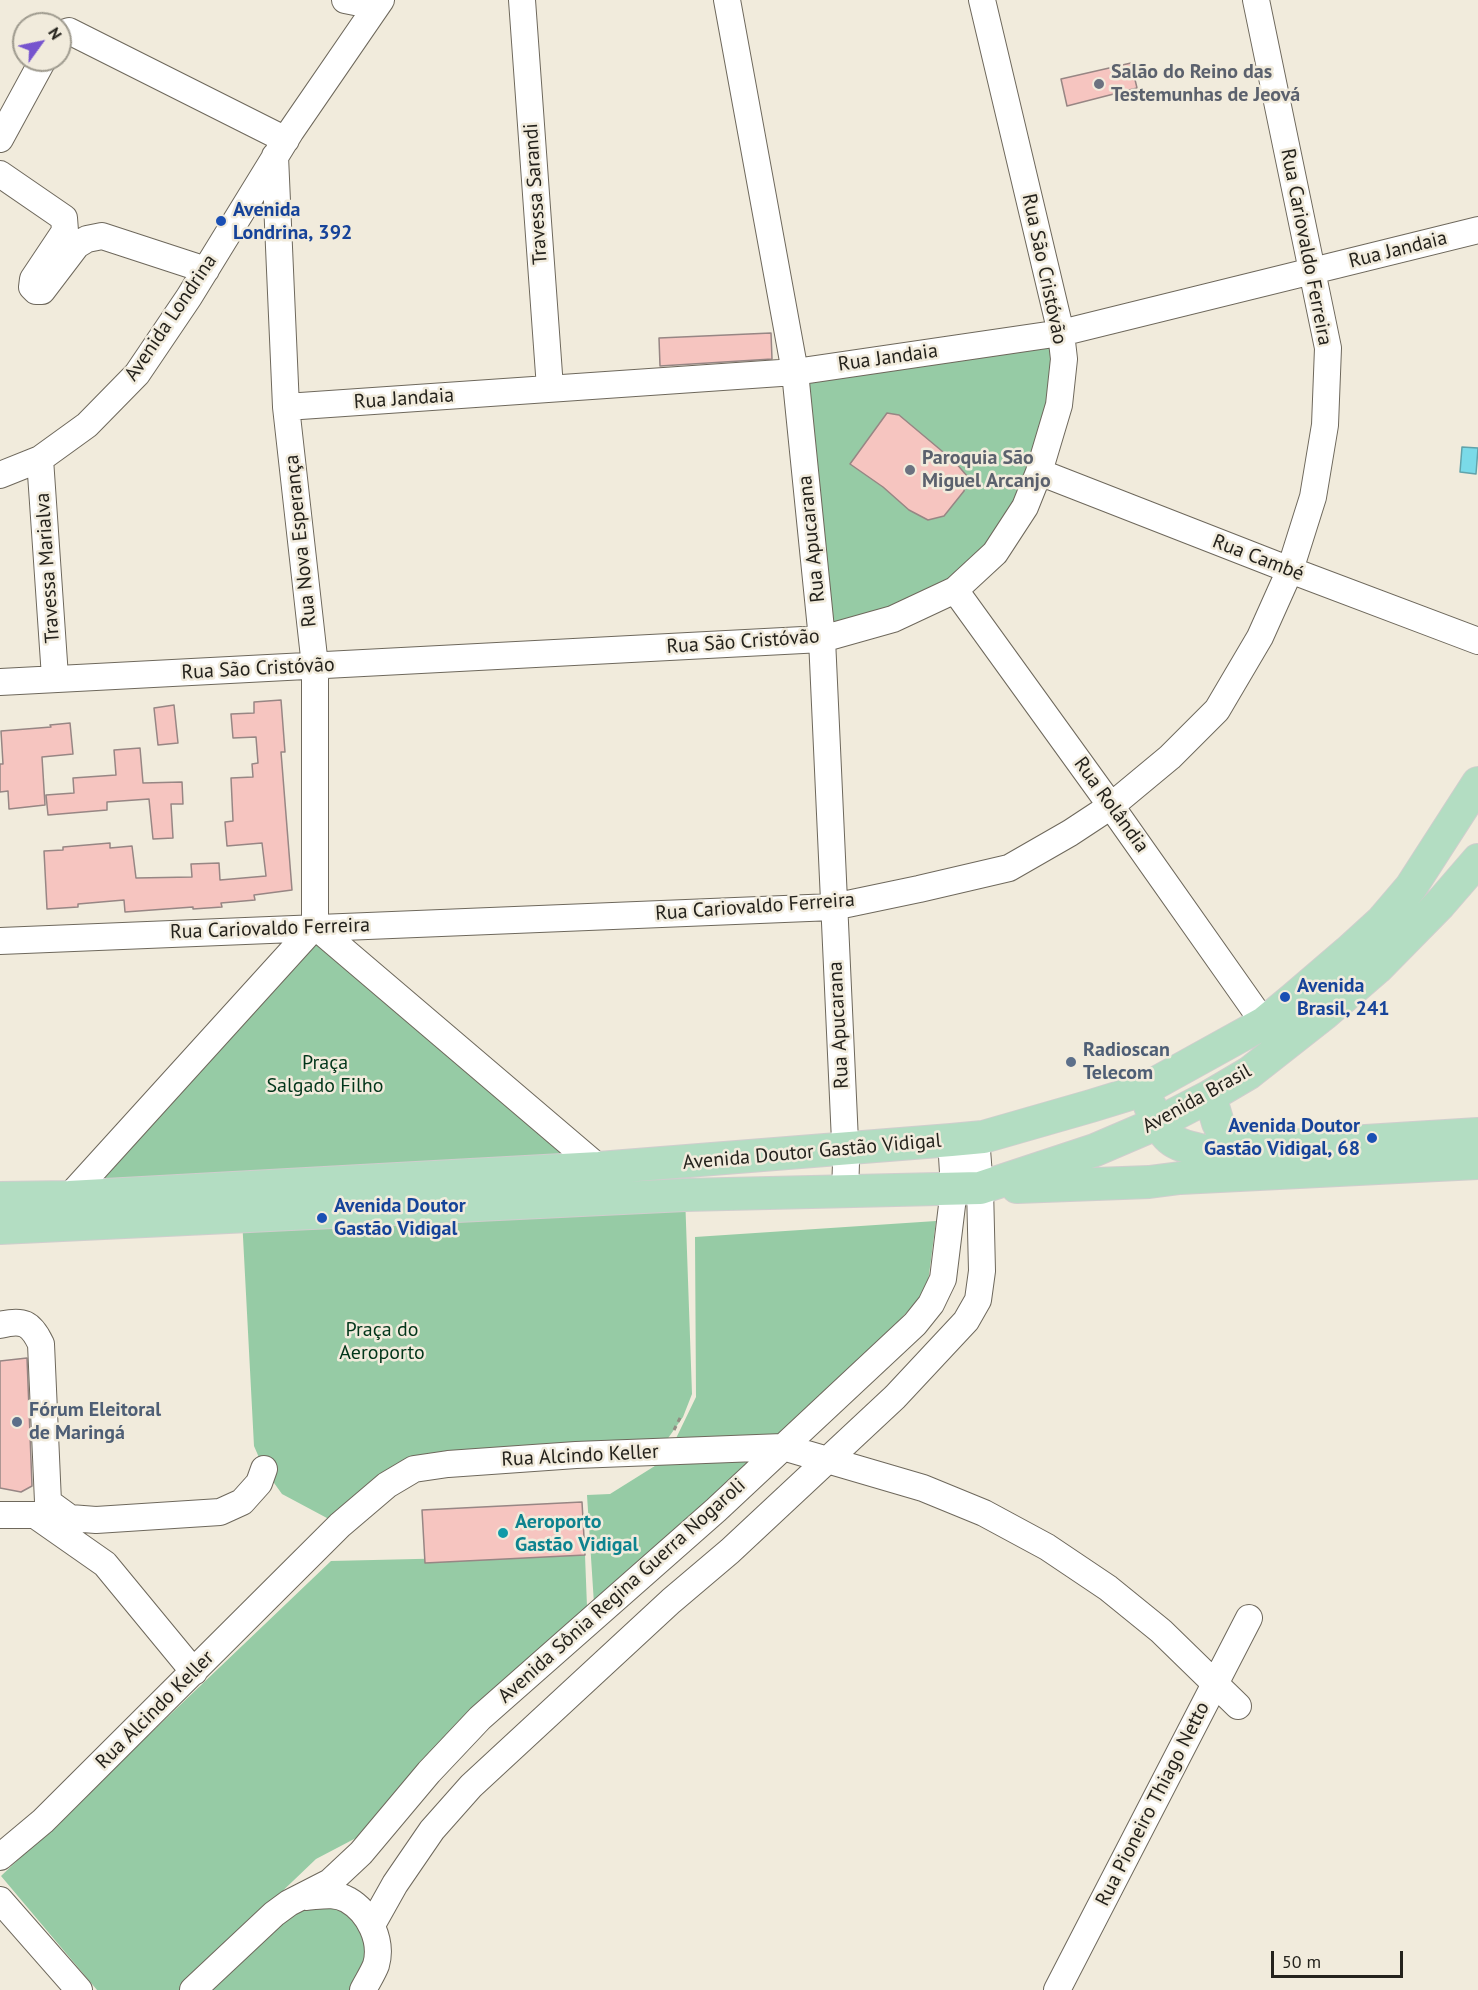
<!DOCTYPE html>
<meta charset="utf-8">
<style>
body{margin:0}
#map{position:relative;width:1478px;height:1990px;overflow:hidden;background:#f1ebdc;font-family:"PT Sans",sans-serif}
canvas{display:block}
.north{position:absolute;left:12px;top:12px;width:60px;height:60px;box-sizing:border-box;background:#f1ebdc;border:2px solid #9f9b8f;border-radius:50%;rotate:57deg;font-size:16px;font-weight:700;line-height:24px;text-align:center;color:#24221c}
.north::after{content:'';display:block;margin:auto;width:21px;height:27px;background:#7654ce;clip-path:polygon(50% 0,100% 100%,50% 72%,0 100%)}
.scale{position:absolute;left:1271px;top:1951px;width:132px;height:27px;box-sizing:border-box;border:3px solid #24221c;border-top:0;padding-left:8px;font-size:18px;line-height:21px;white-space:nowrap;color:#24221c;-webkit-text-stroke:4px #f1ebdc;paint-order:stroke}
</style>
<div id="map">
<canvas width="1478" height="1990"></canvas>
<div class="north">N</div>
<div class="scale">50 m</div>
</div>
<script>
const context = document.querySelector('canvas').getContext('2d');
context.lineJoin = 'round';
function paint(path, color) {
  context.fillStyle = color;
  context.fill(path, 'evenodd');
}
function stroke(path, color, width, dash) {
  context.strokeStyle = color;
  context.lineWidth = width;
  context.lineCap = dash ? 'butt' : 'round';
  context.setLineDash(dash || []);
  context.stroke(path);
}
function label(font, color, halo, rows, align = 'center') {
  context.font = font + ' "PT Sans",sans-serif';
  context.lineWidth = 5;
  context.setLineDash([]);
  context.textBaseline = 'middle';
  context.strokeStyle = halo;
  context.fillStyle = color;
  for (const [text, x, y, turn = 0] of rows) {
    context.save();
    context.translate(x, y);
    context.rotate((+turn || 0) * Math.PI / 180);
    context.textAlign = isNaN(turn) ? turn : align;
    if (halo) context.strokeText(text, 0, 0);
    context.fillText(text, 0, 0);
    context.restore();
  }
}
paint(new Path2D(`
 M1061 333 1039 472 955 590 824 639 795 372Z
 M315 926 599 1168 69 1197Z
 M685 1195 692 1394 683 1417 659 1451 448 1464 340 1525 282 1494 264 1469 254 1446 242 1218Z
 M936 1221 927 1290 865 1358 594 1604 587 1495 610 1494 666 1459 696 1397 695 1237Z
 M585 1555 587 1607 560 1635 478 1703 356 1838 316 1859 179 1990H97L1 1876 331 1561Z
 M305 1901 345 1903 373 1946 358 1990H201Z`), '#96cba5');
const water = new Path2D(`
 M1462 447 1478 448 1476 474 1460 472Z`);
paint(water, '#7adae8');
stroke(water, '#60a3ab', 1.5);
const building = new Path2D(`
 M1131 63 1137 88 1067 106 1061 79Z
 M771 333 772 359 660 366 659 338Z
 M887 413 899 415 955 462 967 476 964 491 944 516 928 520 909 510 883 487 850 464Z
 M281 700 285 752H281L292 890 254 895 255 900 221 903 222 907 193 909V907L125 912 124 900 78 904V907L47 909 44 851 63 850V847L110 843V848L132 846 136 878 192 877 191 864 219 863 220 880 266 876 262 843 227 846 225 822 233 821 231 778 253 777 252 764 258 763 256 737 233 738 231 714 254 713V702Z
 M174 705 178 743 158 745 154 708Z
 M70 723 73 754 42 757 45 805 9 809 8 791 0 792V764H3L1 731 51 727 50 725Z
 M140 748 143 783 182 782 183 804H171L173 838 153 839 149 799 107 802V810L48 815 46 795 74 793 73 778 116 775 114 750Z
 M27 1358 32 1486 21 1492 0 1488V1361Z
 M582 1502 585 1555 425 1563 422 1510Z`);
paint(building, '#f6c5c0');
stroke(building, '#978684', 1.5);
const minor = new Path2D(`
 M345 0 355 2 373 0
 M522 0 550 388
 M727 0 795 372 822 639 846 1163 845 1193
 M60 34 69 31 286 140
 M0 139 43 60
 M275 156 286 407 315 666V926
 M0 174 64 218 65 231 33 279 32 287 36 291H42L77 245 87 239 102 236 206 270
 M286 407 795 372 1061 333 1478 230
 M40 459 55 677
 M1039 472 1290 570 1478 641
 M0 475 40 459 87 425 137 374 189 297 291 131 381 0
 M955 590 1111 806 1264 1023
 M0 682 822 639 893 619 955 590 995 553 1025 507 1039 472 1059 405 1064 359 1061 333 982 0
 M315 926 599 1168
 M0 941 833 907 919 889 1009 868 1070 833 1111 806 1170 757 1217 710 1260 637 1290 570 1313 497 1325 425 1328 348 1256 0
 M69 1197 315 926
 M0 1325C23 1319 31 1323 41 1344L48 1502 70 1518 96 1520 220 1512 242 1502 259 1483 264 1469
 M0 1515H35L105 1564 194 1672
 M0 1857 43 1821 340 1525 387 1485 414 1469 448 1464 576 1455 783 1447 923 1488 984 1513 1047 1547 1108 1588 1161 1631 1238 1706
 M306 1897C320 1896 335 1892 348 1900 369 1912 383 1941 376 1965 373 1973 367 1982 363 1990
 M0 1900 79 1990
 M372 1925 395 1884 432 1830 471 1786 671 1601 730 1551 895 1397 966 1321 978 1300 982 1271 980 1188 976 1137
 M193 1990 274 1914 289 1903 330 1882 361 1853 429 1772 480 1718 716 1510 915 1324 931 1304 943 1279 954 1189 951 1140
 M1057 1990 1249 1618`);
const major = new Path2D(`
 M1210 1096 1218 1123 1232 1150
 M1150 1106C1166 1139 1168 1144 1205 1151L1478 1134
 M1017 1187 1149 1182 1180 1178 1478 1163
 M0 1198 69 1197 599 1168 951 1140 983 1137 1091 1106 1143 1090 1264 1023 1293 999 1348 952 1382 921 1411 887 1478 783
 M0 1228 685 1195 980 1188 1095 1150 1158 1123 1210 1096 1249 1073 1324 1014 1377 968 1440 904 1478 860`);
stroke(minor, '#6e685c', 28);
stroke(major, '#cfcecd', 34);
stroke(new Path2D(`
 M674 1430 681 1416`), '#918d82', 3, [4.5, 4.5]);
stroke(minor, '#fff', 26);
stroke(major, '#b3ddc2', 32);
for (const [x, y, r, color] of [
 [1099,84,6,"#6b7280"],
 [221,221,6,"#1a4fb4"],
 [910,470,6,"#6b7280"],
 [1285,997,6,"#1a4fb4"],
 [1071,1062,6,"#5c6f8a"],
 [1372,1138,6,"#1a4fb4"],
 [322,1218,6,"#1a4fb4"],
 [17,1422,6,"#5c6f8a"],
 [503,1533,6,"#0f9aa8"]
]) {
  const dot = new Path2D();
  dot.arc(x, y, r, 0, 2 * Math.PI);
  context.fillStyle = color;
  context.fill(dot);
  stroke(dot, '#f1ebdc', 2);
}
label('bold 20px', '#5b616d', '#f1ebdc', [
 ["Salão do Reino das",1111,72],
 ["Testemunhas de Jeová",1111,95],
 ["Paroquia São",922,458],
 ["Miguel Arcanjo",922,481]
], 'left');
label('20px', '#24221c', '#f1ebdc', [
 ["Travessa Sarandi",536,194,-94],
 ["Rua Cariovaldo Ferreira",1306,247,79],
 ["Rua Jandaia",1398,250,-14],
 ["Rua São Cristóvão",1044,269,78],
 ["Avenida Londrina",171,318,-56],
 ["Rua Jandaia",888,358,-8],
 ["Rua Jandaia",404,399,-4],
 ["Rua Apucarana",812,539,-96],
 ["Rua Nova Esperança",301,541,-96],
 ["Rua Cambé",1258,558,21],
 ["Travessa Marialva",48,568,-94],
 ["Rua São Cristóvão",743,642,-4],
 ["Rua São Cristóvão",258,669,-3],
 ["Rua Rolândia",1111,805,54],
 ["Rua Cariovaldo Ferreira",755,907,-4],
 ["Rua Cariovaldo Ferreira",270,929,-2],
 ["Rua Apucarana",839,1025,-93],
 ["Avenida Brasil",1197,1099,-29],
 ["Avenida Doutor Gastão Vidigal",812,1152,-5],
 ["Rua Alcindo Keller",580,1456,-3],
 ["Avenida Sônia Regina Guerra Nogaroli",622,1591,-42],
 ["Rua Alcindo Keller",155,1710,-45],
 ["Rua Pioneiro Thiago Netto",1153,1804,-63]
]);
label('bold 20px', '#164399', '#f1ebdc', [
 ["Avenida",233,210],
 ["Londrina, 392",233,233],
 ["Avenida",1297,986],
 ["Brasil, 241",1297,1009],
 ["Avenida Doutor",1360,1126,"right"],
 ["Gastão Vidigal, 68",1360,1149,"right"],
 ["Avenida Doutor",334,1206],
 ["Gastão Vidigal",334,1229]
], 'left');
label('bold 20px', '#4e5e75', '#f1ebdc', [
 ["Radioscan",1083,1050],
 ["Telecom",1083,1073],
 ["Fórum Eleitoral",29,1410],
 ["de Maringá",29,1433]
], 'left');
label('20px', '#003519', '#f1ebdc', [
 ["Praça",325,1063],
 ["Salgado Filho",325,1086],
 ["Praça do",382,1330],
 ["Aeroporto",382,1353]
]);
label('bold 20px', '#0d838f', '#f1ebdc', [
 ["Aeroporto",515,1522],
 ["Gastão Vidigal",515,1545]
], 'left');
</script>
